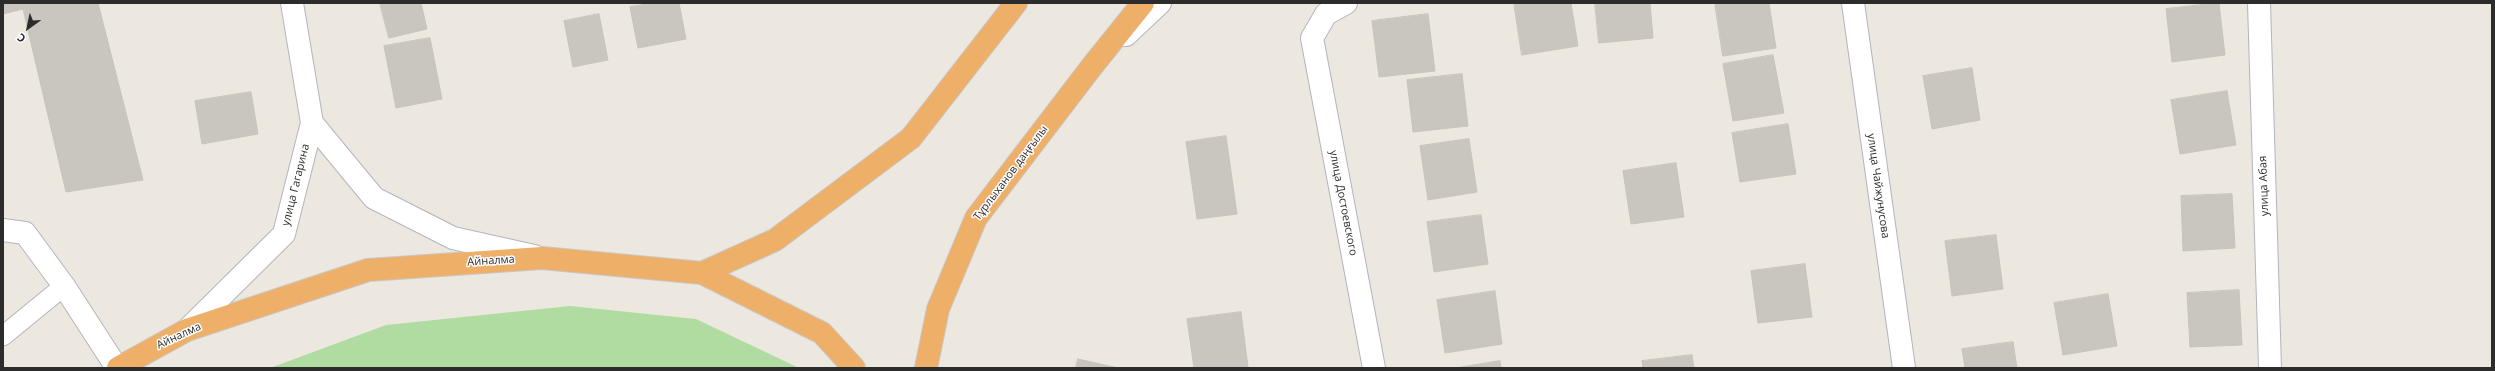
<!DOCTYPE html>
<meta charset="utf-8">
<style>
body{margin:0}
#map{position:relative;width:2495px;height:371px;overflow:hidden;background:#ece8e0;font-family:"Open Sans",sans-serif}
canvas{display:block}
.frame{position:absolute;inset:0;border:4px solid #2c2c2c;pointer-events:none}
.north{position:absolute;left:8px;top:8px;width:40px;height:40px;-webkit-text-stroke:3px #fff;paint-order:stroke;rotate:213deg;font-size:11px;font-weight:700;line-height:16px;text-align:center;color:#2c2c2c}
.north::after{content:'';display:block;margin:auto;width:14px;height:18px;background:#2c2c2c;clip-path:polygon(50% 0,100% 100%,50% 72%,0 100%)}
</style>
<div id="map">
<canvas width="2495" height="371"></canvas>
<div class="frame"></div>
<div class="north">С</div>
</div>
<script>
const context = document.querySelector('canvas').getContext('2d');
context.lineJoin = 'round';
function paint(path, color) {
  context.fillStyle = color;
  context.fill(path, 'evenodd');
}
function stroke(path, color, width, dash) {
  context.strokeStyle = color;
  context.lineWidth = width;
  context.lineCap = dash ? 'butt' : 'round';
  context.setLineDash(dash || []);
  context.stroke(path);
}
function label(font, color, halo, rows, align = 'center') {
  context.font = font + ' "Open Sans",sans-serif';
  context.lineWidth = 3;
  context.setLineDash([]);
  context.textBaseline = 'middle';
  context.strokeStyle = halo;
  context.fillStyle = color;
  for (const [text, x, y, turn = 0] of rows) {
    context.save();
    context.translate(x, y);
    context.rotate((+turn || 0) * Math.PI / 180);
    context.textAlign = isNaN(turn) ? turn : align;
    if (halo) context.strokeText(text, 0, 0);
    context.fillText(text, 0, 0);
    context.restore();
  }
}
paint(new Path2D(`
 M570 306 696 319 799 368H270L386 325Z`), '#b0dca2');
const building = new Path2D(`
 M3 3H98L143 180 66 192 23 9 3 14Z
 M380 3H421L427 29 389 38Z
 M654 3H679L686 39 638 48 630 7Z
 M1514 3H1571L1578 46 1522 55Z
 M1595 3H1650L1653 38 1599 43Z
 M1715 3H1769L1776 48 1723 56Z
 M2219 3 2225 55 2172 62 2166 9Z
 M599 14 608 60 573 67 564 21Z
 M1428 14 1435 71 1379 77 1372 21Z
 M430 38 442 99 396 108 384 46Z
 M1773 55 1784 113 1733 121 1723 64Z
 M1972 68 1980 120 1932 129 1923 76Z
 M1462 74 1468 126 1413 132 1407 80Z
 M2227 91 2236 145 2180 154 2171 100Z
 M251 92 258 134 202 144 195 101Z
 M1788 124 1796 174 1740 182 1732 133Z
 M1226 136 1237 214 1197 219 1186 142Z
 M1469 139 1477 192 1428 200 1420 146Z
 M1676 163 1684 217 1631 224 1623 171Z
 M2232 194 2235 248 2183 251 2181 196Z
 M1481 215 1488 264 1434 272 1427 222Z
 M1996 235 2003 289 1952 296 1945 241Z
 M1805 264 1812 317 1758 323 1751 271Z
 M2239 290 2242 345 2190 347 2187 293Z
 M1495 291 1502 344 1445 353 1437 300Z
 M2108 294 2117 346 2063 355 2054 303Z
 M1241 312 1248 367 1194 368 1187 319Z
 M2013 342 2017 368H1965L1962 349Z
 M1692 355 1694 368H1643L1642 361Z
 M1078 359 1118 368H1076Z
 M1500 361 1501 368H1456Z`);
paint(building, '#c8c6be');
stroke(building, '#c7c4b9', 1);
const lane = new Path2D(`
 M3 336 64 286`);
const street = new Path2D(`
 M1346 3 1326 14 1312 38 1374 368
 M1853 3 1904 368
 M2259 3 2270 368
 M312 123 374 198 453 238 534 256
 M3 230 25 233 64 286 117 368
 M187 330 284 234 312 123 292 3`);
const secondary = new Path2D(`
 M1126 35 1160 3`);
const highway = new Path2D(`
 M702 273 775 240 911 138 1016 3
 M118 368 187 330 368 270 542 258 702 273 822 333 854 368
 M926 368 938 309 976 218 1093 65 1143 3`);
stroke(lane, '#b3b4be', 21);
stroke(street, '#b3b4be', 24);
stroke(secondary, '#b3b4be', 24);
stroke(highway, '#c8c8c8', 24);
stroke(lane, '#fff', 19);
stroke(street, '#fff', 22);
stroke(secondary, '#fff', 22);
stroke(highway, '#eeaf69', 22);
label('11px', '#2c2c2c', '#fff', [
 ["Тұрлыханов даңғылы",1011,173,-53],
 ["улица Гагарина",296,185,-76],
 ["улица Чайжунусова",1878,186,82],
 ["улица Абая",2264,186,-92],
 ["улица Достоевского",1343,203,79],
 ["Айналма",491,261,-4],
 ["Айналма",179,336,-25]
]);
</script>
